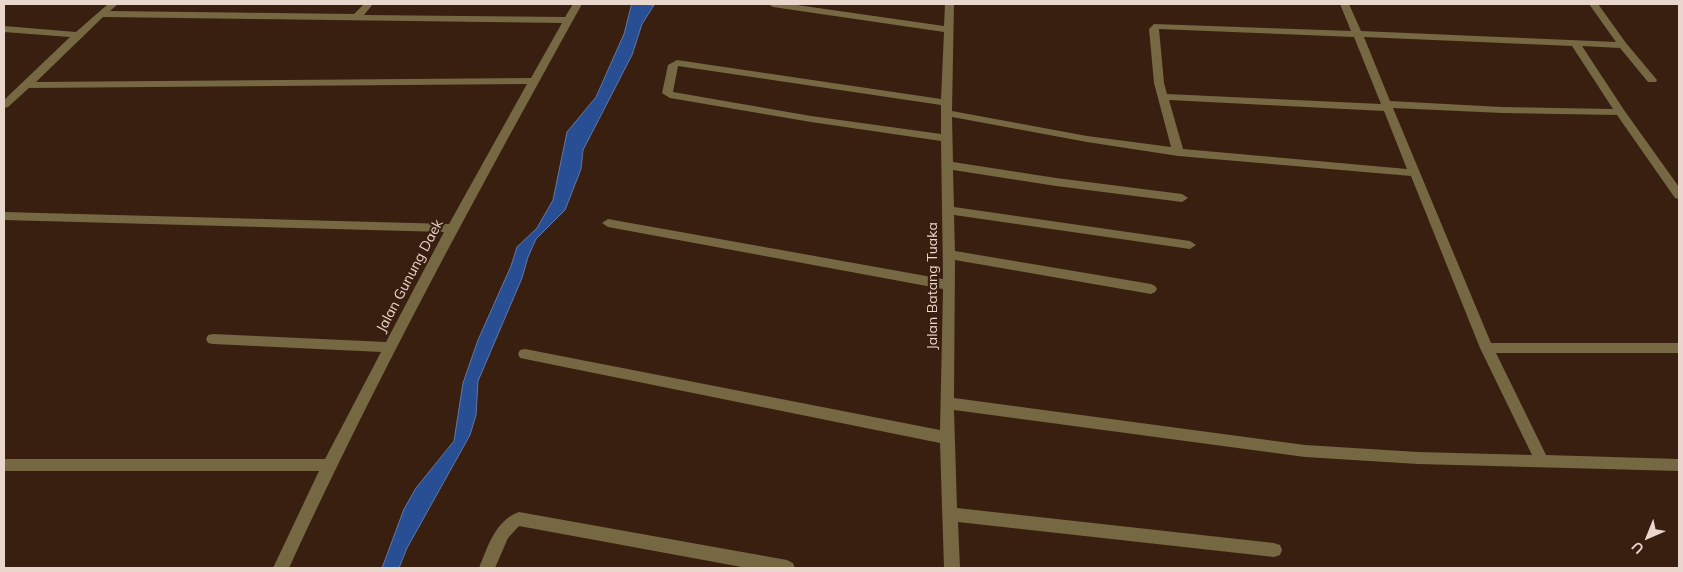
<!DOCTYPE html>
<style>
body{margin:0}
#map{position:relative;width:1683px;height:572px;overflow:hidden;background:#391f0f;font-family:Mulish,sans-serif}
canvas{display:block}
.frame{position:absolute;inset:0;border:5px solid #e9d6cd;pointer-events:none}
.north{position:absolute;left:1623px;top:512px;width:50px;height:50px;-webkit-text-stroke:4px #391f0f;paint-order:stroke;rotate:224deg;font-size:14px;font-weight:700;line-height:20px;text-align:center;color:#e9d6cd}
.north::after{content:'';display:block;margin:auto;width:18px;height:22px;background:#e9d6cd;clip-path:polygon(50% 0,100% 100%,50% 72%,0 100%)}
</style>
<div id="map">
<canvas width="1683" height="572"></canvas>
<div class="frame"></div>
<div class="north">U</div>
</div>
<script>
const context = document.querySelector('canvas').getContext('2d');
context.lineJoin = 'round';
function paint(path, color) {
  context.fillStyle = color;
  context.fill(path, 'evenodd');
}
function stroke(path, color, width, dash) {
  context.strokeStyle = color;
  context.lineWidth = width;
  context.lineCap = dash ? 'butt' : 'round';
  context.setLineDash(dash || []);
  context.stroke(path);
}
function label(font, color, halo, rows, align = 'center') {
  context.font = font + ' Mulish,sans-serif';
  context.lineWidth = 4.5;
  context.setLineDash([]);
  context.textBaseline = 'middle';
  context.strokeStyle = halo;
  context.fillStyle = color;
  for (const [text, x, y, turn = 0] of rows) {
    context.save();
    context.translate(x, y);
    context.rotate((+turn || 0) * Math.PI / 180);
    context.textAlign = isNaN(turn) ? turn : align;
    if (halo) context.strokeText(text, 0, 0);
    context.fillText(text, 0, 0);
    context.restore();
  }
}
const water = new Path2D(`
 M632 4 654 5 642 24 632 55 583 150 581 169 565 210 536 239 528 257 522 278 478 381 476 415 470 435 407 548 399 568H382L404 509 416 488 454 441 463 383 478 340 511 266 517 247 537 228 553 200 567 132 596 97 624 34Z`);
paint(water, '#284e94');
stroke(water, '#6277a5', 1);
paint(new Path2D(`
 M108 4H118L110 11 354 14 364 4H373L364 15 565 17 573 4H582C480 188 377 376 289 568H273L319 471H4V459H325L381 352 213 344 208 343 206 339 208 335 213 334 386 342 444 232 4 220V212L449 224 527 84 29 88 8 107 4 108V100L70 37 4 32V26L76 32ZM103 17 562 23 531 78 36 82Z
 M768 4H790L944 26 945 4H954L952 111 1087 136 1171 147 1154 83 1149 29 1154 24 1351 31 1340 4H1349L1361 31 1616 42 1589 4H1598L1626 43 1657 80 1656 82H1648L1620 48 1582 46 1624 110 1679 187V199L1675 198 1617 115 1502 113 1393 108 1491 343H1679V353H1496L1546 455 1679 459V471L1418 464 1305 457 954 410 957 508 1274 543 1280 545 1282 550 1280 555 1274 557 958 522 960 568H944L940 443 520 358 518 354 520 350 525 349 940 430 943 289 608 227 602 223 608 219 943 279 941 141 811 122 670 98 662 93 668 65 677 60 941 99 944 32 773 7ZM1159 29 1354 37 1381 104 1167 94 1164 83ZM1364 37 1572 46 1613 109 1502 107 1390 101ZM678 66 941 105V134L811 116 673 92ZM1169 100 1384 111 1407 169 1183 149ZM952 117 1087 142 1178 156 1411 176 1480 348 1532 455 1418 452 1305 445 954 398 955 260 1151 294 1155 292 1157 289 1155 286 1151 284 955 251 954 215 1190 249 1196 245 1190 241 954 207 953 170 1056 186 1182 202 1188 198 1182 194 1056 178 953 162Z
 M519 512 787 560 793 563 795 568H747L519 526 508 538 495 568H479C488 546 495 521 519 512Z`), '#756843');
label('14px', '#e9d6cd', '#391f0f', [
 ["Jalan Gunung Daek",410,276,-62],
 ["Jalan Batang Tuaka",933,286,-90]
]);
</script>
